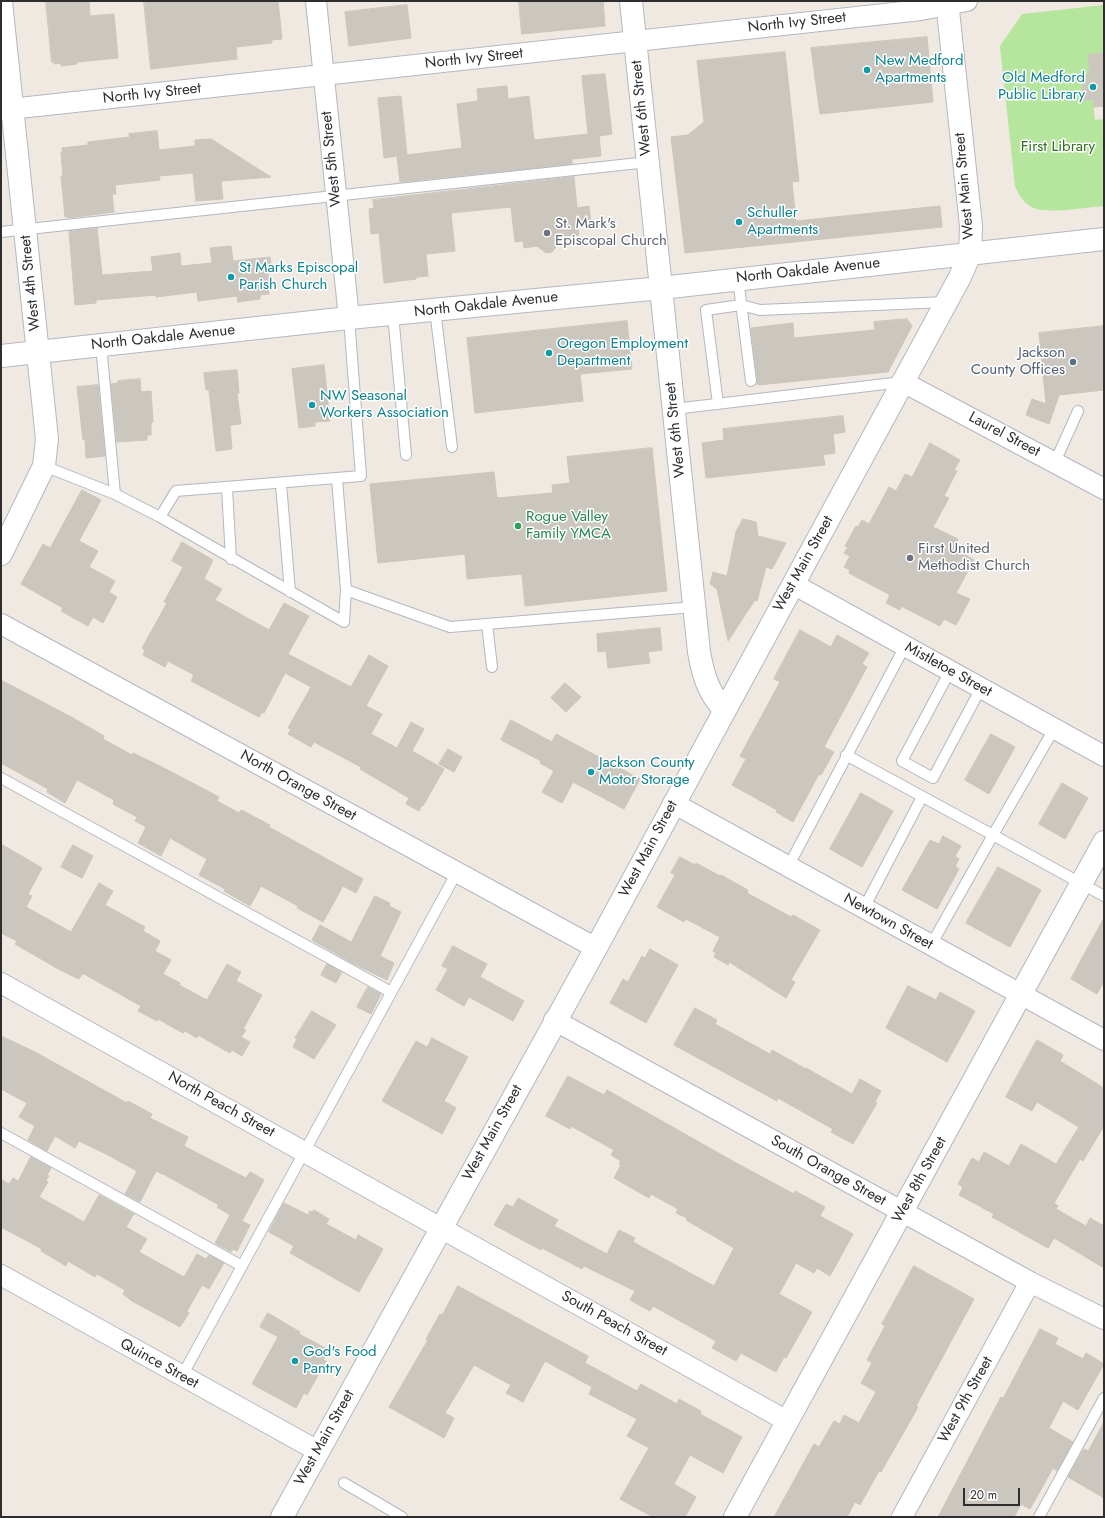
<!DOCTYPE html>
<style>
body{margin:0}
#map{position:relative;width:1105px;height:1518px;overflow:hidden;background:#efe9e1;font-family:Jost,sans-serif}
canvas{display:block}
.frame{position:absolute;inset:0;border:2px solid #2e2e2e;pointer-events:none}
.scale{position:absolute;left:963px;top:1488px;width:57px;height:18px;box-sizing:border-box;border:2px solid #2e2e2e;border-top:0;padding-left:5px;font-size:12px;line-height:14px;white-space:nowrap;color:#2e2e2e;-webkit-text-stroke:3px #fff;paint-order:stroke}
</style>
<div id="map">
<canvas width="1105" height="1518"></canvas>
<div class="frame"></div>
<div class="scale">20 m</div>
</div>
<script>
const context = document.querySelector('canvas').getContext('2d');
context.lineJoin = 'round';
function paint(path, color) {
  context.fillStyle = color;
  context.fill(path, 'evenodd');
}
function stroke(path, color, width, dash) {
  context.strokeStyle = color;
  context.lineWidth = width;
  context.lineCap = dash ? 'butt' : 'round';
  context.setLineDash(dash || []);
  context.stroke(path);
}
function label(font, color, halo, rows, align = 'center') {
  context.font = font + ' Jost,sans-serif';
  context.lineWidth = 3;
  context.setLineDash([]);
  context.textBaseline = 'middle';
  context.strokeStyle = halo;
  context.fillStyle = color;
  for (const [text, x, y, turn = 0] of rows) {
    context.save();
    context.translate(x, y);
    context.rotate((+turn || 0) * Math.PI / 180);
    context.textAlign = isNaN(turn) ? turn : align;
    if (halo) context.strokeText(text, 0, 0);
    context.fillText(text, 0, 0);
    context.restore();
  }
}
paint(new Path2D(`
 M1104 5V53L1088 55 1090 75 1081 76 1084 100 1093 99 1095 120 1104 119V206C1085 207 1045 216 1030 206 1022 201 1018 193 1015 186L1000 46 1022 14Z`), '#b6e59e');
const building = new Path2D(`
 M46 1H89L90 16 114 14 118 58 77 62V64L61 66V63L54 64V61L52 62Z
 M144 1H278L282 39 272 40V43L236 47 237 59 151 69Z
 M519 1H603L605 26 522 34Z
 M407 5 411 38 349 46 345 12Z
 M927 37 933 102 820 114 811 48Z
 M785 52 799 181 792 182 796 221 940 206 942 227 685 253 671 137 688 135 704 122 697 61Z
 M1104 53V106L1094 107 1093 99 1084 100 1081 75H1090L1088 55Z
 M605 74 612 134 599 136 601 156 572 159V164L400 182 397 156 384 158 378 98 401 96 407 155 462 148 457 104 478 101 477 89 507 86 508 99 529 96 534 140 588 134 582 76Z
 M157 131 159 150 195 146V140L211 139 271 177 221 181 223 199 196 201 193 173 159 176 160 180 115 185 116 194H112L114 212 68 218V216L65 217 61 176H63L61 152H63L62 148 88 145V142L130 137 129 134Z
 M574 177 577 208 589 206 591 223 578 224 579 235 565 236 552 252 546 253 537 246 524 248 523 241 515 242 511 207 451 213 455 251 426 254 428 276 416 277V279L384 283 379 233 371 234 369 209 374 208 373 200Z
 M97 228 102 275 153 271 151 257 180 253 181 266 212 263 210 248 231 246 233 261 270 257 272 272H268L269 294 260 295V299L238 302 237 296 198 301 197 292 156 297V295L96 300V303L75 305 69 231Z
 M907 319 912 326 888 372 758 385 751 328 793 323 794 338 875 330 874 322Z
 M627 321 632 369 580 374 583 401 475 413 467 338Z
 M1104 326V390L1059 395 1049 424 1026 415 1032 399 1046 404 1039 333Z
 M324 365 330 421 315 422V426L299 428 292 369Z
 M237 370 239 393H237L241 424 230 425 232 449 216 451 209 390H206L204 373Z
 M140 379 141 392 151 391 153 422H151V435H147V440L117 442 111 384 118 383V381Z
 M98 385 105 456 86 458 85 439 83 440 77 387Z
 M843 416 845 432 833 434 835 453 823 455 825 465 706 478 702 443 724 440 723 429Z
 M930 443 960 460 954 470 957 471 944 496 949 498 933 527 958 539 954 548 974 560 956 593 970 599 956 625 944 619 940 626 901 606 900 610 886 603 890 595 849 573 850 570 844 567 850 556 844 553 848 547 845 546 856 526 858 527 862 520 869 524 889 487 896 491 905 474 912 477Z
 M652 448 667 591 525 606 522 574 467 579 465 554 378 563 370 484 494 472 497 498 553 493 552 485 570 483 567 457Z
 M82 490 101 500 79 541 98 551 89 567 115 581 109 592 117 597 103 623 93 617 88 626 61 611 63 608 21 584 43 544 50 548Z
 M743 519 756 522 758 536 786 543 772 569 766 567 757 601 755 600 728 641 717 589 710 584 713 572 727 576 736 532Z
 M182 542 213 560 204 579 222 589 215 600 269 630 284 603 309 616 288 654 351 687 369 655 388 666 366 706 382 714 371 734 397 748 411 722 424 729 412 751 444 769 423 806 422 805 419 811 406 804 409 798 360 769 361 767 314 742 311 747 288 734 291 729 288 728 311 687 285 673 264 713 262 712 259 717 191 681 194 675 168 661 165 667 143 655 145 650 142 648 167 603 164 602 183 567 172 561Z
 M660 628 662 650 648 652 650 663 608 668 606 651 598 652 597 634Z
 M800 630 831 647 837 635 869 653 862 664 867 667 824 747 834 752 821 775 819 774 793 822 776 812 777 810 732 785 746 759 740 756 780 682 774 679Z
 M1 680 73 718 104 736 103 739 132 755 133 753 160 766 219 797 217 801 239 813 241 810 249 814 270 825 269 827 363 879 356 893 343 886 323 922 297 908 298 906 261 886 250 906 224 891 225 889 199 875 207 859 170 838 161 856 138 843 146 827 135 821 137 817 113 804 114 800 77 780 65 803 47 792 48 789 1 763Z
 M565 683 581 697 566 712 551 698Z
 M511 720 552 742 556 734 640 779 624 809 573 782 562 803 542 792 554 771 540 763 541 761 501 740Z
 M991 734 1015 747 989 794 965 780Z
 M448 749 462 757 454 772 439 764Z
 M1062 783 1088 798 1065 839 1039 824Z
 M861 793 893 811 862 867 830 849Z
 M943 836 961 846 955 856 959 859 955 866 959 869 937 909 902 890 930 840 939 844Z
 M1 844 42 868 28 894 32 896 26 907 71 932 99 883 113 891 105 905 145 927 143 931 160 941 155 951 171 960 163 974 180 983 179 985 207 1000 227 964 241 972 236 981 262 995 243 1029 246 1030 241 1037 250 1042 242 1056 232 1050 230 1053 198 1035 197 1038 185 1031 183 1033 158 1019 157 1021 138 1011 141 1006 84 974H82L79 979 60 970 15 944 17 941 1 933Z
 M73 845 93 856 82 878 61 867Z
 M680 857 695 865 696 863 720 876 721 875 748 890 747 893 791 917 793 915 820 930 791 980 795 982 786 998 729 962 728 965 714 957 716 953 713 951 720 937 686 919 684 922 657 907 675 875 671 873Z
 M998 867 1041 890 1010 947 966 923Z
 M375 896 390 903 389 906 401 912 380 956 394 963 387 980 354 964 312 940 320 925 351 942Z
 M1104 918V981L1097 994 1071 979Z
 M453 946 487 964 480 977 524 1001 513 1021 469 997 464 1006 436 990 448 969 442 966Z
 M650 949 678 965 646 1023 610 1003 623 979 628 982 642 956 645 958Z
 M327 964 342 972 336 983 321 975Z
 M908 986 936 1000 940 992 975 1011 947 1062 886 1028Z
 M368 987 381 994 371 1014 357 1007Z
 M695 1008 717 1020 715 1024 770 1054 772 1050 806 1069V1068L852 1094 860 1079 881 1091 875 1102 877 1103 853 1144 831 1132 833 1129 778 1098 777 1101 674 1045Z
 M312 1011 336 1025 314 1059 293 1047 297 1039 295 1038Z
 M1 1036 35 1052 127 1103 128 1101 152 1114 150 1118 188 1137 184 1146 205 1157 246 1178 250 1172 264 1180 242 1221 250 1225 237 1251 233 1249 231 1252 215 1243 230 1215 217 1207 219 1205 165 1175 156 1171 140 1202 125 1194 137 1171 108 1155 79 1141 75 1148 55 1136 47 1151 28 1140 35 1126 19 1117 27 1103 1 1089Z
 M432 1038 468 1057 444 1101 456 1108 442 1134 382 1101 416 1041 427 1047Z
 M1037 1040 1063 1055 1060 1061 1104 1088V1126L1083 1161 1080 1159 1054 1203 1058 1206 1056 1209 1086 1226 1090 1218 1104 1226V1268L1054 1238 1048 1248 992 1217 994 1214 959 1195 963 1187 958 1184 972 1158 979 1162 984 1152 1009 1166 1021 1144 1056 1164 1079 1127 1037 1102 1032 1111 1006 1097Z
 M568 1076 604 1095 607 1090 738 1164 794 1194 795 1191 825 1207 820 1216 853 1234 830 1276 817 1268 814 1273 796 1263 779 1294 812 1312 786 1358 784 1357 776 1372 741 1353 736 1361 712 1348 716 1341 653 1306 650 1311 630 1300 635 1291 584 1266 582 1269 542 1248 541 1250 494 1225 506 1204 513 1207 518 1198 558 1220 554 1226 607 1254 619 1230 635 1238 633 1242 714 1286 734 1248 686 1220 687 1218 676 1213 678 1209 651 1194 649 1198 614 1178 621 1165 619 1164 621 1161 611 1155 614 1150 571 1126 570 1129 546 1116Z
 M31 1157 51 1168 47 1175 49 1176 46 1180 48 1182 39 1197 84 1222 99 1195 134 1214 126 1227 147 1239 139 1252 184 1277 197 1254 206 1259 209 1255 224 1263 209 1289 202 1285 187 1311 189 1313 180 1327 132 1301 123 1294 125 1290 97 1274 95 1277 68 1261 66 1266 41 1251 42 1249 1 1227V1179L9 1184 13 1178 18 1181Z
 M284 1203 308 1215 310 1211 313 1212 314 1210 329 1219 326 1224 356 1240 358 1235 383 1249 359 1292 290 1253 294 1246 269 1232Z
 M914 1266 974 1299 916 1406 918 1407 913 1416 881 1472 879 1471 860 1505 855 1502 847 1517H774L814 1444 819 1447 834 1421 840 1424 844 1415 859 1423 876 1392 861 1383 872 1363 867 1360 885 1326 882 1324Z
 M458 1286 588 1356 585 1363 637 1391 641 1384 677 1404 679 1399 701 1411 700 1414 742 1437 723 1473 690 1455 674 1484 696 1497 685 1517H653L620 1499 649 1448 627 1436 637 1419 589 1394 592 1387 545 1361 523 1402 506 1393 511 1385 474 1365 445 1413 454 1418 444 1438 389 1407 428 1340 426 1339 440 1314 442 1315Z
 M268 1313 300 1332 299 1334 329 1350 323 1360 326 1361 307 1395 304 1393 296 1408 252 1384 278 1337 260 1327Z
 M1040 1329 1058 1338 1055 1344 1083 1359 1086 1353 1104 1364 1078 1410 1063 1401 1049 1428 1073 1442 1057 1471 1053 1468 1030 1509 1021 1504 1014 1517H938L1001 1397 1003 1398Z
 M1104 1422V1498L1068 1477 1084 1449 1088 1451Z`);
paint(building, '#cbc7bf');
stroke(building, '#cbc5ba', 1);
const service = new Path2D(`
 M1 232 648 162
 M738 279 751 381
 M435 310 452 447
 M393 314 406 455
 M101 345 115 494
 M718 404 706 310 741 305 760 310 946 302
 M674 409 902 382
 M1055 462 1078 411
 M44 466 115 494 160 517 344 622 346 590
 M337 479 346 590 450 627 694 607
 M281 484 290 592
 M227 488 231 559
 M160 517 176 491 361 476 349 318
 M487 624 492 667
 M950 671 902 761 933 778 981 688
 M846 755 993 835 1054 729
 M1 778 391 992
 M788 867 905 646
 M864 908 922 797
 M931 945 993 835 1104 896
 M1 1133 242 1266
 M182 1376 457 872
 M344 1483 402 1517
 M1039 1517 1104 1398`);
const minor = new Path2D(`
 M316 1 349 318
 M1 110 921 10 967 1
 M903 382 1104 489
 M793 584 1104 756
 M1 624 596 948
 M673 803 1104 1040
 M1 983 787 1421
 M554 1020 1030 1282 1104 1319
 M1 1275 318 1451
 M902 1517 1030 1282`);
const tertiary = new Path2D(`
 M631 1 699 652C703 674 708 693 724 709
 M1 2 47 439 44 466 1 554
 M1 356 349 318 661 288 1104 239`);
const secondary = new Path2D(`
 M282 1517 596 948 960 277 970 254 971 226 947 1
 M735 1517 1104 842`);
stroke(service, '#b4b7c1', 12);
stroke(minor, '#b4b7c1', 22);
stroke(tertiary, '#b4b7c1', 24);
stroke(secondary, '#b4b7c1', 24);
stroke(service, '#fff', 10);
stroke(minor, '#fff', 20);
stroke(tertiary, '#fff', 22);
stroke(secondary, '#fff', 22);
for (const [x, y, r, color] of [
 [867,70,4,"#0f9aa8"],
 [1093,87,4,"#0f9aa8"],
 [739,222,4,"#0f9aa8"],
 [547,233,4,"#6b7280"],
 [231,277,4,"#0f9aa8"],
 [549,353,4,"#0f9aa8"],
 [1073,362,4,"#5c6f8a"],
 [312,405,4,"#0f9aa8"],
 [518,526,4,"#2e9e5b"],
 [910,558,4,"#6b7280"],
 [591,772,4,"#0f9aa8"],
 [295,1361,4,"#0f9aa8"]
]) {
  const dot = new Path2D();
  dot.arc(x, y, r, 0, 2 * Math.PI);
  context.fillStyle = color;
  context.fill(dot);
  stroke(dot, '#fff', 1.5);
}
label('15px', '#2e2e2e', '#fff', [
 ["North Ivy Street",797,23,-6],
 ["North Ivy Street",474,59,-6],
 ["North Ivy Street",152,94,-6],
 ["West 6th Street",642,108,-96],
 ["West 5th Street",332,159,-96],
 ["West Main Street",965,186,-95],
 ["North Oakdale Avenue",808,271,-6],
 ["West 4th Street",31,283,-96],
 ["North Oakdale Avenue",486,305,-6],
 ["North Oakdale Avenue",163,338,-6],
 ["West 6th Street",676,430,-96],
 ["Laurel Street",1004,435,28],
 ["West Main Street",804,564,-61],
 ["Mistletoe Street",948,670,29],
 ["North Orange Street",298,786,29],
 ["West Main Street",649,849,-62],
 ["Newtown Street",888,922,29],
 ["North Peach Street",221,1105,29],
 ["West Main Street",493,1133,-61],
 ["South Orange Street",828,1171,29],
 ["West 8th Street",920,1180,-61],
 ["South Peach Street",614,1324,29],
 ["Quince Street",159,1364,29],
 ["West 9th Street",966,1400,-61],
 ["West Main Street",325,1438,-61]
]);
label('15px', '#0d838f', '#fff', [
 ["New Medford",875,61],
 ["Apartments",875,78],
 ["Old Medford",1085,78,"right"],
 ["Public Library",1085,95,"right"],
 ["Schuller",747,213],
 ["Apartments",747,230],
 ["St Marks Episcopal",239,268],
 ["Parish Church",239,285],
 ["Oregon Employment",557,344],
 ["Department",557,361],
 ["NW Seasonal",320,396],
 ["Workers Association",320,413],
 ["Jackson County",599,763],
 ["Motor Storage",599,780],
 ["God's Food",303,1352],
 ["Pantry",303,1369]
], 'left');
label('15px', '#2c6e1b', '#fff', [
 ["First Library",1058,147]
]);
label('15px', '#5b616d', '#fff', [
 ["St. Mark's",555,224],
 ["Episcopal Church",555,241],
 ["First United",918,549],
 ["Methodist Church",918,566]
], 'left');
label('15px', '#4e5e75', '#fff', [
 ["Jackson",1065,353],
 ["County Offices",1065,370]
], 'right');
label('15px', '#27864d', '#fff', [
 ["Rogue Valley",526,517],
 ["Family YMCA",526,534]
], 'left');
</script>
